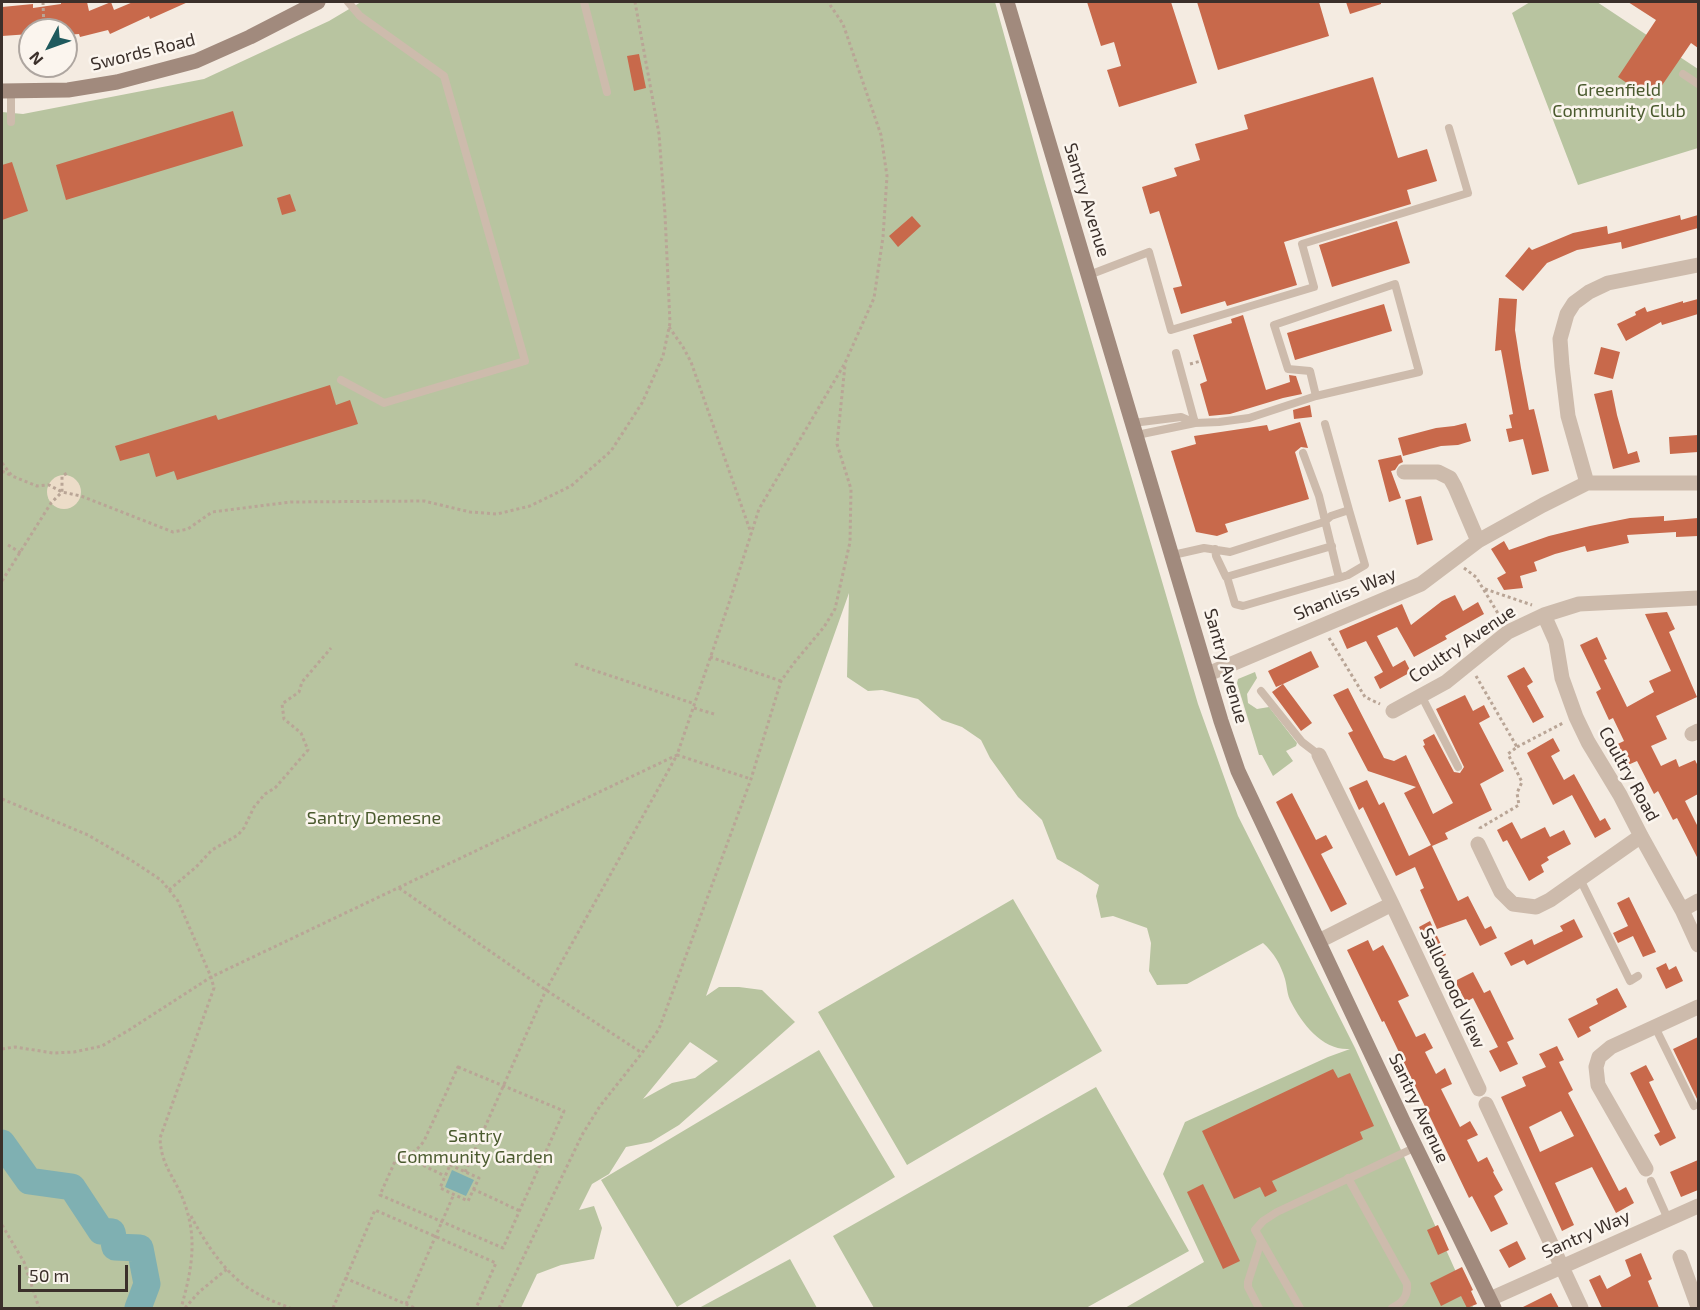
<!DOCTYPE html>
<style>
body{margin:0}
#map{position:relative;width:1700px;height:1310px;overflow:hidden;background:#f4ebe1;font-family:"Exo 2",sans-serif}
canvas{display:block}
.frame{position:absolute;inset:0;border:3px solid #3b302b;pointer-events:none}
.north{position:absolute;left:18px;top:18px;width:60px;height:60px;box-sizing:border-box;background:#fbf5ee;border:2px solid #aea6a0;border-radius:50%;rotate:229deg;font-size:16px;font-weight:700;line-height:24px;text-align:center;color:#3b302b}
.north::after{content:'';display:block;margin:auto;width:21px;height:27px;background:#1f5a5e;clip-path:polygon(50% 0,100% 100%,50% 72%,0 100%)}
.scale{position:absolute;left:18px;top:1265px;width:110px;height:27px;box-sizing:border-box;border:3px solid #3b302b;border-top:0;padding-left:8px;font-size:18px;line-height:21px;white-space:nowrap;color:#3b302b;-webkit-text-stroke:4px #fbf5ee;paint-order:stroke}
</style>
<div id="map">
<canvas width="1700" height="1310"></canvas>
<div class="frame"></div>
<div class="north">N</div>
<div class="scale">50 m</div>
</div>
<script>
const context = document.querySelector('canvas').getContext('2d');
context.lineJoin = 'round';
function paint(path, color) {
  context.fillStyle = color;
  context.fill(path, 'evenodd');
}
function stroke(path, color, width, dash) {
  context.strokeStyle = color;
  context.lineWidth = width;
  context.lineCap = dash ? 'butt' : 'round';
  context.setLineDash(dash || []);
  context.stroke(path);
}
function label(font, color, halo, rows, align = 'center') {
  context.font = font + ' "Exo 2",sans-serif';
  context.lineWidth = 5;
  context.setLineDash([]);
  context.textBaseline = 'middle';
  context.strokeStyle = halo;
  context.fillStyle = color;
  for (const [text, x, y, turn = 0] of rows) {
    context.save();
    context.translate(x, y);
    context.rotate((+turn || 0) * Math.PI / 180);
    context.textAlign = isNaN(turn) ? turn : align;
    if (halo) context.strokeText(text, 0, 0);
    context.fillText(text, 0, 0);
    context.restore();
  }
}
paint(new Path2D(`
 M361 2H995L1044 179 1198 704 1238 816 1355 1048 1470 1303 1474 1308H1125L1204 1262 1163 1174 1185 1122 1328 1057 1350 1049C1323 1051 1302 1024 1291 1002 1287 995 1287 986 1285 979 1281 965 1274 953 1263 943L1187 984 1157 985 1149 971 1151 943 1147 928 1113 916 1101 918 1096 896 1099 885 1081 873 1057 859 1042 820 1018 797 990 758 981 740 962 727 942 720 918 699 882 690 868 691 847 677 849 593 706 996 719 987H739L762 990 795 1022 679 1125 651 1142 626 1147 609 1174 592 1184 579 1210 594 1206 602 1228 594 1259 561 1265 537 1274 521 1308H2V112L23 114 204 79 329 21ZM690 1042 718 1061 695 1078 672 1083 643 1099Z
 M1530 2H1597L1698 69V148L1578 185 1512 13Z
 M1255 672 1257 678 1247 694 1248 703 1257 709 1269 707 1297 743 1296 746 1286 751 1293 761 1273 776 1262 755H1259L1237 683 1238 679Z
 M1013 899 1102 1051 907 1165 818 1012Z
 M819 1050 895 1177 677 1307 601 1180Z
 M1096 1087 1189 1251 1086 1308H874L833 1236Z
 M790 1259 817 1308H699Z`), '#b8c4a0');
paint(new Path2D(`
 M47 492a17 17 0 1 1 34 0a17 17 0 1 1-34 0Z`), '#ecdcc8');
paint(new Path2D(`
 M452 1170 474 1180 466 1196 445 1187Z`), '#7fb0b2');
stroke(new Path2D(`
 M2 1143 29 1181 72 1187 101 1231 112 1232 115 1247 140 1248 147 1284 138 1308`), '#7fb0b2', 27);
paint(new Path2D(`
 M61 2H87L89 11 111 2 114 10 133 2H188L150 19 149 16 110 34 108 30 80 37 79 34 66 35V30H30V34L2 36V7L33 4V8L61 4Z
 M1087 2H1171L1197 83 1119 107 1107 70 1121 66 1114 42 1101 46Z
 M1197 2H1319L1329 36 1218 70Z
 M1346 2H1381V4L1350 14Z
 M1628 2H1698V48L1691 43 1652 100 1618 77 1656 20Z
 M639 54 646 88 634 91 627 56Z
 M1373 77 1398 158 1427 149 1437 181 1407 190 1411 204 1284 242 1297 285 1227 306 1225 301 1181 314 1173 288 1182 286 1159 211 1150 214 1142 187 1177 176 1174 168 1200 160 1195 144 1248 129 1244 115Z
 M233 111 243 146 66 200 56 165Z
 M12 162 28 211 2 220V165Z
 M290 194 296 211 282 215 277 198Z
 M1680 215 1681 220 1698 215V228L1622 249 1621 242 1577 250 1547 263 1523 291 1505 276 1529 247 1532 250 1573 233 1607 226 1608 234Z
 M912 216 921 226 898 247 889 236Z
 M1397 221 1410 263 1332 287 1319 245Z
 M1499 298 1517 299 1515 330 1521 368 1529 410 1534 409 1549 471 1532 475 1523 439 1509 442 1506 429 1512 428 1509 415 1513 414 1501 350 1495 351Z
 M1698 299V314L1662 325 1661 322 1626 341 1617 324 1636 315 1635 312 1645 307 1647 312 1683 301V303Z
 M1384 304 1392 331 1295 360 1287 333Z
 M1243 315 1266 390 1290 382 1289 375 1296 376 1302 394 1283 398 1230 414 1209 416 1200 384 1207 381 1193 335 1232 323 1231 319Z
 M1601 347 1620 352 1613 379 1594 374Z
 M330 385 336 405 350 400 358 424 177 480 174 471 156 477 149 453 120 461 115 446 216 415 218 420Z
 M1612 390 1617 415 1628 454 1637 451 1640 462 1613 469 1594 394Z
 M1310 405 1312 417 1294 419 1293 410Z
 M1300 422 1308 448 1301 447 1295 452 1309 499 1225 524 1228 532 1217 536 1196 532 1171 451 1196 444 1194 436 1267 425 1269 431Z
 M1466 423 1471 441 1458 445 1441 446 1403 456 1398 438 1436 428 1454 426Z
 M1698 435V452L1670 454 1669 437Z
 M1401 455 1403 462 1399 464 1395 470 1391 471 1401 498 1389 502 1378 460Z
 M1421 496 1433 540 1417 545 1405 500Z
 M1664 516V521L1698 518V536L1676 537V532L1627 535 1629 543 1587 552 1585 546 1555 554 1534 562 1537 571 1520 576 1523 588 1504 590 1497 578 1506 573 1491 549 1504 541 1509 550 1549 536 1590 526 1630 518Z
 M1455 595 1463 611 1478 602 1484 614 1445 636 1447 639 1414 657 1397 627 1377 636 1393 667 1405 660 1411 672 1380 689 1374 677 1383 672 1366 641 1347 649 1339 631 1402 604 1411 625 1442 601Z
 M1667 612 1675 629 1669 632 1697 697 1656 716 1667 739 1651 746 1661 766 1676 759 1679 767 1695 760 1698 766V794L1685 801 1698 827V859L1677 818 1673 820 1658 791 1654 794 1637 761 1621 768 1609 748 1624 741 1613 718 1609 720 1596 692 1601 689 1580 645 1597 637 1607 659 1604 660 1627 707 1654 692 1649 681 1671 671 1645 614Z
 M1311 651 1319 667 1283 684 1312 723 1301 731 1272 692 1283 684 1276 687 1268 671Z
 M1524 667 1533 682 1527 686 1544 717 1533 723 1507 676Z
 M1348 688 1384 758 1394 761 1406 755 1433 814 1453 803 1423 746 1425 745 1423 740 1434 734 1454 772 1460 773 1464 767 1436 709 1465 695 1473 711 1484 705 1490 717 1479 723 1504 771 1480 784 1492 810 1445 833 1448 839 1432 846 1458 901 1468 896 1485 929 1491 926 1497 938 1480 946 1466 919 1437 929 1420 890 1424 888 1415 867 1396 876 1363 807 1359 810 1349 788 1367 780 1379 805 1384 802 1409 856 1431 845 1404 793 1416 787 1368 771 1348 733 1353 731 1333 695Z
 M1553 738 1560 751 1551 756 1564 780 1574 774 1600 821 1605 818 1611 829 1595 838 1572 795 1553 805 1527 753Z
 M1292 793 1316 840 1326 835 1333 848 1321 854 1347 904 1331 912 1276 802Z
 M1512 822 1521 839 1545 827 1550 837 1564 830 1571 844 1547 857 1549 860 1541 865 1544 872 1529 881 1507 840 1503 842 1497 830Z
 M1629 897 1656 952 1643 957 1633 936 1618 943 1613 933 1628 926 1617 903Z
 M1574 919 1583 937 1527 965 1524 960 1511 966 1504 953 1532 939 1534 945 1548 938 1563 931 1560 926Z
 M1430 921 1446 955 1435 960 1419 927Z
 M1368 940 1373 951 1383 945 1391 960 1409 996 1398 1001 1416 1037 1425 1033 1433 1048 1425 1052 1436 1074 1445 1068 1452 1084 1441 1089 1460 1127 1470 1121 1478 1135 1467 1140 1478 1162 1487 1157 1494 1171 1493 1172 1503 1190 1494 1196 1508 1224 1491 1232 1472 1196 1469 1198 1384 1021 1382 1022 1347 950Z
 M1666 963 1669 970 1676 966 1683 981 1666 989 1656 968Z
 M1473 972 1484 993 1490 990 1514 1039 1507 1042 1518 1064 1500 1072 1489 1051 1498 1047 1473 998 1466 1002 1457 985V980Z
 M1617 988 1627 1007 1589 1027 1591 1031 1578 1038 1568 1019 1598 1004 1596 999Z
 M1698 1037V1101L1673 1049Z
 M1557 1046 1564 1060 1559 1062 1573 1090 1568 1093 1619 1191 1626 1187 1634 1203 1616 1213 1592 1167 1555 1183 1574 1225 1562 1231 1501 1097 1526 1086 1522 1077 1546 1067 1539 1054ZM1561 1111 1574 1136 1540 1152 1529 1127Z
 M1646 1065 1654 1080 1649 1082 1676 1138 1660 1146 1654 1135 1660 1132 1630 1073Z
 M1333 1069 1338 1078 1350 1073 1374 1126 1360 1132 1363 1139 1272 1181 1277 1191 1265 1197 1260 1187 1234 1199 1202 1131Z
 M1698 1160V1190L1681 1197 1670 1172Z
 M1203 1184 1240 1261 1223 1269 1187 1192Z
 M1438 1225 1449 1250 1438 1255 1427 1230Z
 M1517 1241 1526 1259 1509 1268 1499 1250Z
 M1641 1253 1652 1279 1648 1281 1659 1308H1602L1589 1280 1600 1275 1607 1289 1631 1276 1625 1260Z
 M1462 1267 1473 1290 1471 1291 1477 1304 1467 1308 1461 1296 1441 1306 1430 1283Z
 M1551 1293 1559 1308H1521Z`), '#c8694b');
stroke(new Path2D(`
 M43 2 44 30
 M45 66 46 76
 M669 327 683 347 691 362 751 533
 M1190 364 1201 361
 M2 463 12 476 37 486 49 485 62 492 81 496 173 532 188 529 212 512 291 502 424 501 470 512 497 514 530 506 571 486 611 451 642 403 663 356 670 323 665 214 659 134 635 2
 M2 471 10 475
 M8 545 21 553
 M1464 568 1476 577 1502 620
 M2 581 51 503 62 492V476L69 472
 M1485 589 1532 605
 M1329 638 1365 697 1380 704
 M710 657 781 681
 M575 664 695 704
 M1476 676 1517 747 1508 754 1522 782 1517 793 1519 805 1480 828V830
 M694 708 714 714
 M1517 747 1563 723
 M2 799 88 835 134 862 161 880 178 901 211 977 214 988 160 1138C161 1161 169 1170 179 1190 199 1232 193 1266 181 1308
 M399 888 546 990 642 1053
 M169 890 196 867 212 850 238 835 244 828 254 807 265 794 275 788 308 750 301 733 284 719 282 704 299 692 302 682 331 648
 M2 1049 15 1047 53 1053 74 1052 102 1046 129 1030 211 977 677 755 729 603 759 509 845 363 874 298 883 237 887 176 881 135 843 24 828 2
 M458 1067 564 1111 503 1248 380 1195 396 1159C409 1156 416 1152 424 1141Z
 M408 1156 414 1161 445 1176
 M450 1165 479 1178 468 1201 440 1188Z
 M465 1172 546 990 677 755 751 779
 M473 1189 520 1211
 M191 1216C205 1243 228 1278 255 1292 266 1299 278 1303 290 1308
 M2 1225 24 1262 39 1308
 M345 1278 415 1308
 M406 1304 454 1194
 M185 1308 199 1292 227 1269
 M333 1308 375 1210 496 1263 476 1308
 M499 1308 582 1135 600 1106 642 1053 659 1029 751 779 781 681 794 663 824 627 835 609 850 542 851 489 837 444 845 365`), '#b9a596', 3, [3, 3]);
stroke(new Path2D(`
 M584 2 607 92
 M1683 74 1698 84
 M11 122V91
 M1089 275 1149 252 1171 330 1314 287 1302 244 1468 193 1449 128
 M1176 353 1195 423 1219 422 1249 418 1316 396 1419 372 1395 284 1274 325 1288 369 1310 371 1316 396
 M341 380 384 403 525 361 444 76 360 16 348 2
 M1133 423 1181 417 1195 423 1137 435
 M1303 453 1319 496 1339 578 1348 575 1365 565 1349 510
 M1215 549 1216 556 1226 577 1332 546
 M1173 555 1204 548 1230 552 1324 522 1331 516 1349 510 1325 424
 M1227 577 1235 604 1243 606 1339 578
 M1261 691 1302 742 1319 755
 M1421 695 1458 767
 M1580 879 1630 981 1638 976
 M1655 1027 1694 1106
 M1348 1178 1407 1284C1408 1297 1402 1303 1392 1308
 M1651 1181 1668 1219
 M1259 1308 1248 1287V1282L1261 1241
 M1300 1308 1255 1230 1263 1221 1277 1212 1416 1147`), '#cdbbac', 8);
stroke(new Path2D(`
 M1404 472H1438L1450 478 1455 487 1478 541
 M1587 483 1568 416 1562 366 1560 339 1567 314 1574 303 1589 292 1608 283 1698 265
 M1544 615 1556 642 1562 678 1576 717 1588 742 1620 795 1641 836 1682 910 1698 945
 M1208 674 1421 584 1478 541 1543 505 1587 483H1698
 M1393 711 1446 682 1508 632 1544 615 1579 604 1698 598
 M1692 734 1698 731
 M1319 755 1392 904 1479 1089
 M1478 844 1501 892 1513 904 1536 907 1550 900 1641 836
 M1682 910 1698 901
 M1319 941 1392 904
 M1486 1104 1581 1308
 M1646 1169 1598 1085 1596 1067 1599 1057 1611 1047 1698 1007
 M1680 1257 1698 1307
 M1490 1299 1698 1206`), '#cdbbac', 15);
stroke(new Path2D(`
 M1007 2 1221 721 1238 771 1403 1121 1494 1308
 M2 91 68 90 117 82 196 61 250 37 318 2`), '#a18a7d', 15);
label('18px', '#3b302b', '#fbf5ee', [
 ["Swords Road",143,52,-14],
 ["Santry Avenue",1087,200,73],
 ["Shanliss Way",1345,594,-23],
 ["Coultry Avenue",1462,644,-34],
 ["Santry Avenue",1226,666,74],
 ["Coultry Road",1629,774,61],
 ["Sallowood View",1453,988,65],
 ["Santry Avenue",1419,1108,65],
 ["Santry Way",1586,1234,-24]
]);
label('18px', '#4a5a2e', '#fbf5ee', [
 ["Greenfield",1619,90],
 ["Community Club",1619,111],
 ["Santry Demesne",374,818],
 ["Santry",475,1136],
 ["Community Garden",475,1157]
]);
</script>
